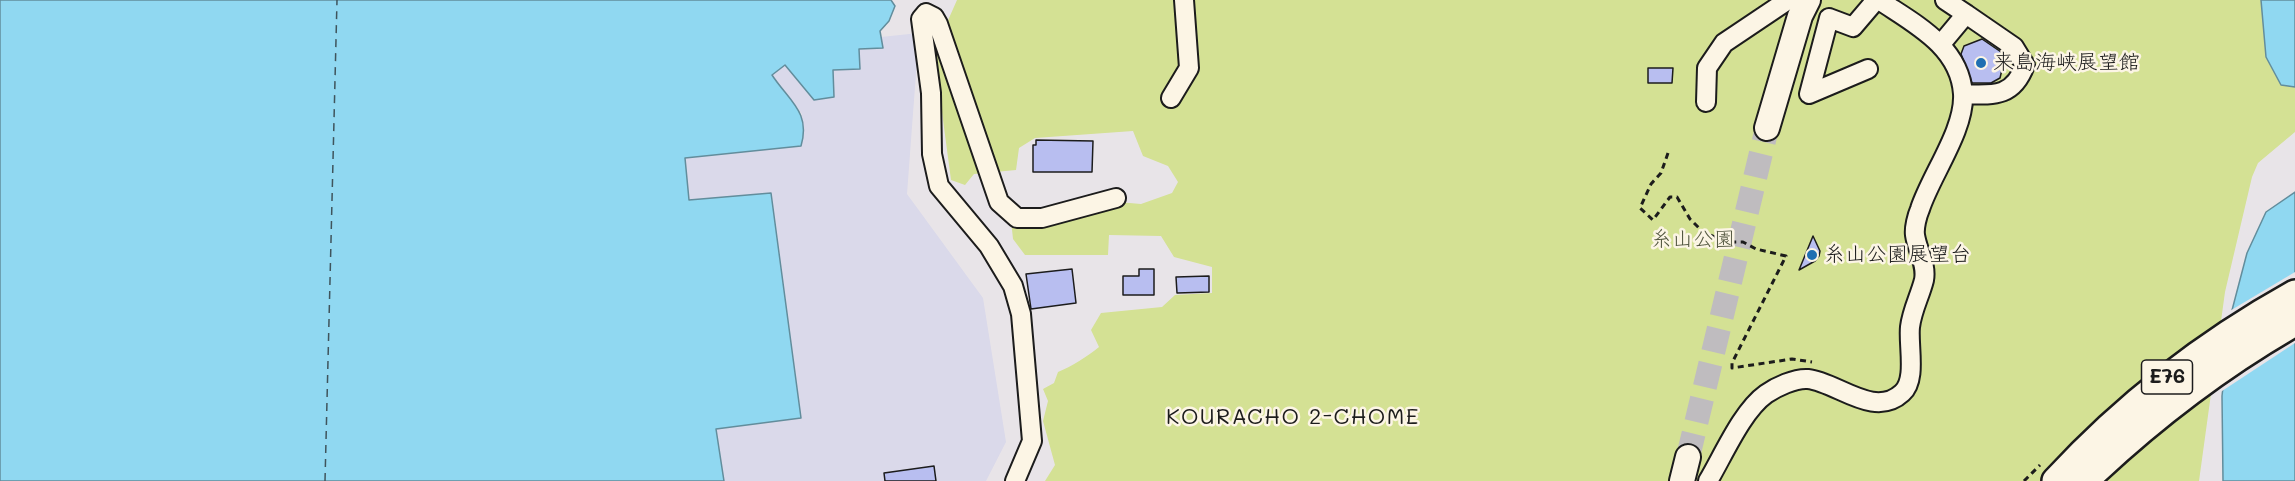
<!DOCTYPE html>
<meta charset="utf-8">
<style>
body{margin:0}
canvas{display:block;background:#e8e4e8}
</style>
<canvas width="2295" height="481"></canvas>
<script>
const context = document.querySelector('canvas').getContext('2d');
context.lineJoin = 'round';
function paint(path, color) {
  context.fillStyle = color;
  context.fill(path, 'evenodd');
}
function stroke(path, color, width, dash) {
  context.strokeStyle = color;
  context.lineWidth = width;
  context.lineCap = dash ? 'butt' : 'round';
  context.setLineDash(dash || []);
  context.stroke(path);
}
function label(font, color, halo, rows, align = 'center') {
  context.font = font + ' Mali,"Klee One",sans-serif';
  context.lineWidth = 5;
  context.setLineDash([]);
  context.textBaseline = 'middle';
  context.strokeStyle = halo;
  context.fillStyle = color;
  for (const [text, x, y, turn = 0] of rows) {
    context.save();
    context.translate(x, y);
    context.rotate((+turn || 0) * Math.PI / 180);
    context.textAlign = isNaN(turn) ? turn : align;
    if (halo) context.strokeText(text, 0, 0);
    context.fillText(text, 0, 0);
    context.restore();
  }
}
paint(new Path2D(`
 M919 33 907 194 983 298 1006 442 986 481H724L716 429 801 418 771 194 688 200 685 158 801 146 802 114 772 75 785 65 814 99 834 97 832 70 859 49 882 48 881 37Z`), '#dad9ea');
paint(new Path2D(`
 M957 0H2295V132L2258 163 2252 177 2225 292 2199 481H1045L1055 465 1043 421 1048 401 1043 389 1054 383 1058 372C1071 367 1088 356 1099 347L1091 330 1101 313 1162 307 1175 295 1212 293V267L1174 257 1161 236 1109 235 1108 255H1025L1013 239 1011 220 1118 202 1141 204 1172 193 1178 182 1168 166 1143 156 1133 131 1035 138 1019 148 1016 170 974 174 965 185 951 180 934 52Z`), '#d4e194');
const water = new Path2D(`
 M0 0H891L895 6 889 21 880 31 883 48 859 49 860 69 833 70 834 97 814 100 785 65 772 75C789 101 811 112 801 146L685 158 689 200 771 193 801 418 716 429 724 481H0Z
 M2261 0H2295V87L2281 85 2266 57Z
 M2295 192V481H2223L2222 396 2231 314 2247 253 2266 212Z`);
paint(water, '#90d8f1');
stroke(water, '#628d9c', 1.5);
paint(new Path2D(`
 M2295 272V343L2219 393 2228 312Z`), '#e8e4e8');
stroke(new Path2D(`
 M325 481 337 0`), '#3f545c', 1.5, [8, 6]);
const building = new Path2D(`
 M1982 39 2001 52 2004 61 2000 78 1991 83H1972L1961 54 1964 46Z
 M1648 68H1673L1672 83H1648Z
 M1036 140 1093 141 1092 172H1033V145H1036Z
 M1813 236 1820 251 1819 256 1815 261 1799 270Z
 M1072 269 1076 303 1031 309 1026 274Z
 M1139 269H1154V295H1123V276H1139Z
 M1209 276V292L1177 293 1176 277Z
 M934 466 936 481H885L884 473Z`);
paint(building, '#b8bef0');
stroke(building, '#1c1c1c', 1.5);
stroke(new Path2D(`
 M1688 457 1767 128`), '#bfbcbf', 24, [24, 12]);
const minor = new Path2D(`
 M1941 44 1966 14 1945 0
 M1868 69 1809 94 1829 18 1853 27 1876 0
 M1963 94C1993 95 2013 98 2025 65L2014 47 1966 14
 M1171 98 1189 68 1184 0
 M1706 102 1707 68 1724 43 1788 0
 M1015 481 1032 441 1021 314 1013 286 989 246 939 186 932 154 931 93 921 19 926 13 934 17 938 24 999 202 1017 218H1042L1116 198
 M1708 481C1723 456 1742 411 1766 394 1776 387 1795 378 1808 379 1837 382 1874 419 1902 393 1917 380 1908 346 1910 327 1912 310 1920 296 1924 280 1927 264 1917 250 1915 235 1914 228 1917 216 1920 209 1931 175 1965 130 1963 94 1960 46 1913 23 1879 0`);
const major = new Path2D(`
 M1767 128 1800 16 1808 0
 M1682 481 1688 457`);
const highway = new Path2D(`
 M2056 481C2126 405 2205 344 2295 294
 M2084 481C2148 420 2218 366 2295 322`);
stroke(minor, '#1c1c1c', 22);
stroke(major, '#1c1c1c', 28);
stroke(highway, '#1c1c1c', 32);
stroke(new Path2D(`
 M1668 153 1661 173 1651 184 1640 208 1653 220 1670 197H1677L1690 219 1702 231 1725 242H1743L1756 249 1786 256 1732 363V368L1792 359 1812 362
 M2024 481 2040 465`), '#1c1c1c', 3, [6, 4.5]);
stroke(minor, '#fcf5e5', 18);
stroke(major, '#fcf5e5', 24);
stroke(highway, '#fcf5e5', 27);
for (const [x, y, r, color] of [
 [1981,63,6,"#1f6fb2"],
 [1812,255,6,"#1f6fb2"]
]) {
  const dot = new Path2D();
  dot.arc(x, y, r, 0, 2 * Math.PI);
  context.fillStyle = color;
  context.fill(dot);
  stroke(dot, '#fcf5e5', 2);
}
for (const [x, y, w] of [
 [2167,377,51]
]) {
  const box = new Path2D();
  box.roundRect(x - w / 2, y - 17, w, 34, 4.5);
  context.fillStyle = '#fcf5e5';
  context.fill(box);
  stroke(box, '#1c1c1c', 1.5);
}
label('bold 20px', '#1c1c1c', null, [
 ["E76",2167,377]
]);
label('21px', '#1c1c1c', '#fcf5e5', [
 ["来島海峡展望館",1993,63],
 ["糸山公園展望台",1824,255]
], 'left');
label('21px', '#535740', '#fcf5e5', [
 ["糸山公園",1693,240]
]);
context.letterSpacing = '1.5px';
label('22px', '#1c1c1c', '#fcf5e5', [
 ["KOURACHO 2-CHOME",1293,417]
]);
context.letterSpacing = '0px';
</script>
